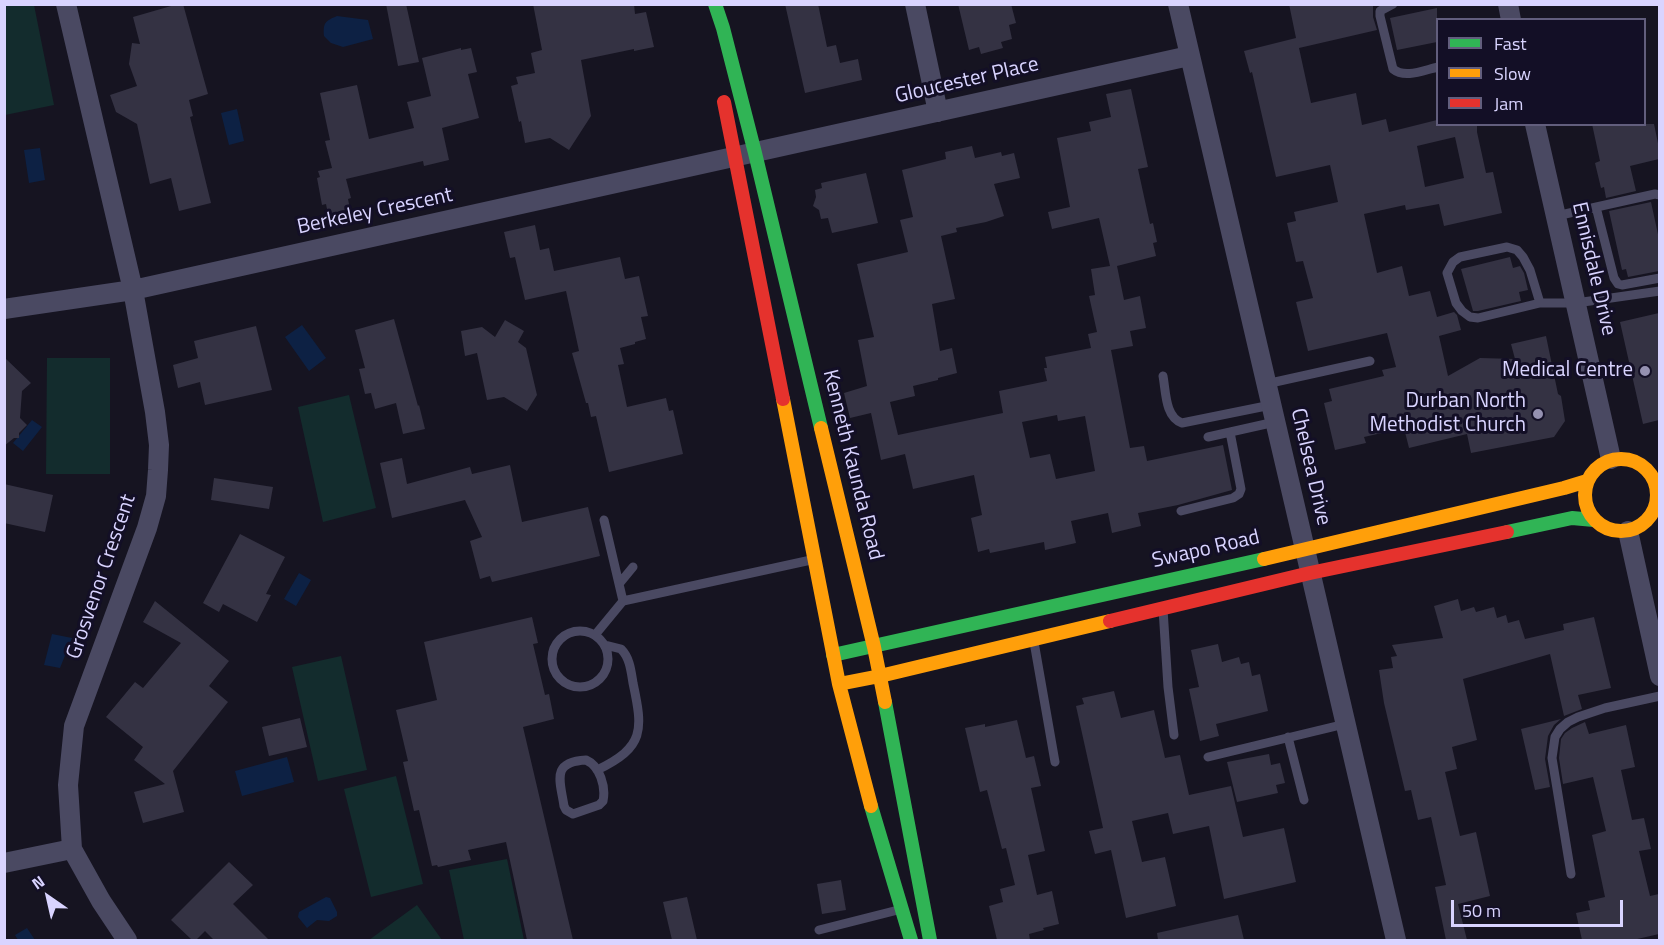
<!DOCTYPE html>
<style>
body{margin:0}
#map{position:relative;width:1664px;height:945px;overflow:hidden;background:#161421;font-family:"Titillium Web",sans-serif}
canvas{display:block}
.frame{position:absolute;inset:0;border:6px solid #d9d4ff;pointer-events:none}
.legend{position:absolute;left:1436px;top:18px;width:210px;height:108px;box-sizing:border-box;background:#130f26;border:2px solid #625e7d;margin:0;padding:8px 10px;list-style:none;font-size:18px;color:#d9d4ff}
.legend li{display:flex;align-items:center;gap:12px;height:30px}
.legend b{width:30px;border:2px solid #625e7d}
.north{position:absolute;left:18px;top:867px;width:60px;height:60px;-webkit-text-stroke:4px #130f26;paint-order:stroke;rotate:326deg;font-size:16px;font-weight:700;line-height:24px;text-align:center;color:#d9d4ff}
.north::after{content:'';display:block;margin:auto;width:21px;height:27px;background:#d9d4ff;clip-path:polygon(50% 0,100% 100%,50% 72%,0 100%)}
.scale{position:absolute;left:1451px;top:900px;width:172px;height:27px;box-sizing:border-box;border:3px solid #d9d4ff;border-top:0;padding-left:8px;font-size:18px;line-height:21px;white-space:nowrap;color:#d9d4ff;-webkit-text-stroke:4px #130f26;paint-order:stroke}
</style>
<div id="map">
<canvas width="1664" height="945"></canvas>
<div class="frame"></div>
<ul class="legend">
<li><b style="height:8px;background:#30b455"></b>Fast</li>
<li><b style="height:8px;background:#ff9f0a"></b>Slow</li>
<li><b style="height:8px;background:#e5322d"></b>Jam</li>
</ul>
<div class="north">N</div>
<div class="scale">50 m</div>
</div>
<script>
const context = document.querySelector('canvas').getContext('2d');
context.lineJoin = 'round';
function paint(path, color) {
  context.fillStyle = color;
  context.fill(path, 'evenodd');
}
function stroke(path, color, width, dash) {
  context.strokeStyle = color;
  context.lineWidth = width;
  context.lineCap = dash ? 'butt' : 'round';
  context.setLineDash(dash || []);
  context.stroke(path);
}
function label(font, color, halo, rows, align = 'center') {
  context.font = font + ' "Titillium Web",sans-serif';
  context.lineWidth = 6;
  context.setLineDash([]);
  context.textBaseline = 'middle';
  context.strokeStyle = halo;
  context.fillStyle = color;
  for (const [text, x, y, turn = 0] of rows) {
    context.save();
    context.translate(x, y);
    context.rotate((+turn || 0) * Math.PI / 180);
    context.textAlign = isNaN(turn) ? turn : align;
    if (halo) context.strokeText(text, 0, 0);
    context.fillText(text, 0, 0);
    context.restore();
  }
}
paint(new Path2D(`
 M5 4 34 5 54 105 5 115Z
 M47 358H110V474H46Z
 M349 395 376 508 323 522 298 407Z
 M341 656 367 770 318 781 292 667Z
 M396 776 423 884 371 897 344 789Z
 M507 859 524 940H464L449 870Z
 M417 905 442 940H369Z`), '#132c2d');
paint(new Path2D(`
 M337 16 368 20 373 39 343 47 331 43 324 36C323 23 325 21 337 16Z
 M237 109 244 141 229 145 221 113Z
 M40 148 45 180 29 183 24 150Z
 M302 325 326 358 309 371 285 337Z
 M32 420 42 427 23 451 13 443Z
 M299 573 311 580 296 606 284 599Z
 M52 634 72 638 60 668 44 665Z
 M287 757 294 782 242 796 235 771Z
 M326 897 330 898 337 912V916L329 921 317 920 307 928 298 917 299 912Z
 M27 928 35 940H18L15 935Z`), '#0d2144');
paint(new Path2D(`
 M178 4H183L208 94 189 100 193 116 190 117 211 203 179 211 171 178 150 184 137 124 116 112 110 95 137 86 129 64 132 43 140 44 133 17Z
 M386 4H406L419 62 398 66Z
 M533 4H634L635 14 646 12 654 47 634 51V49L581 60 591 116 569 150 550 138 525 143 521 121 519 122 511 86 518 84 516 77 535 73 531 53 542 50Z
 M785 4H818L827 47 836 45 840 63 858 59 862 80 805 93Z
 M958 4H1011L1016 23 1009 25 1012 39 1001 42 1003 48 981 54 979 47 969 50Z
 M1289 4H1373V17L1377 30 1299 48 1311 103 1356 93 1362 125 1386 119 1389 132 1437 120V124H1477V132L1486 173 1493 172 1502 213 1444 226 1439 204 1406 210 1405 205 1364 214 1377 273 1402 266 1409 296 1430 291 1437 317 1454 312 1457 315 1461 330 1439 336 1448 376 1480 358 1515 359 1511 344 1546 336 1558 394 1561 396 1565 421 1554 437 1471 453 1467 434 1409 448 1404 428 1364 437 1366 443 1335 450 1324 403 1332 401 1329 389 1384 376 1382 370 1396 367 1387 333 1308 351 1296 302 1313 298 1303 261 1296 262 1287 223 1296 221 1294 212 1338 202 1330 165 1276 177 1252 72 1250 73 1244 51 1296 38ZM1455 137 1464 178 1425 187 1417 146Z
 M1437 8V42L1397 50 1390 18Z
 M461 48V50L471 48 477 72 468 74 479 118 442 128 449 160 424 166 423 161 346 179 351 198 348 199 350 209 328 214 326 204 322 205 317 178 320 177 318 171 332 168 325 141 330 140 320 93 357 85 369 139 414 128 407 102 431 96 422 58Z
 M1131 89 1148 167 1138 169 1150 224 1153 223 1157 242 1153 243 1156 256 1117 266 1124 300 1140 296 1146 328 1130 331 1133 346 1111 350 1130 448 1144 446 1147 461 1223 445 1232 490 1178 505 1138 513 1141 526 1112 533 1108 513 1071 521 1076 543 1045 550 1044 542 990 553 989 549 978 552 971 518 982 515 974 475 913 489 905 454 881 460 871 413 850 418 844 393 867 386 858 340 874 337 857 264 908 252 900 220 913 217 902 170 946 159 945 152 972 146 975 158 1001 152 1002 156 1014 153 1020 178 994 184 1004 216 986 222 956 228 957 232 941 236 955 299 932 304 940 351 952 348 957 373 938 378V380L913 386 915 396 890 402 898 435 1003 413 999 391 1047 381 1044 368H1047L1045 357 1091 348 1088 334 1097 332 1089 296 1095 295 1091 269 1110 266 1099 218 1052 229 1048 212 1070 207 1057 138 1091 131 1089 122 1111 117 1106 94ZM1057 415 1058 421 1085 416 1095 471 1056 479 1050 454 1030 458 1022 422Z
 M1592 124H1654L1659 148V159L1630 166 1636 191 1606 198 1604 187 1601 188 1595 163 1600 161Z
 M866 173 878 223 832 233 828 218 821 219 819 210 813 206 816 197 815 190 822 188 821 183Z
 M1651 202 1659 239V271L1628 277 1626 269 1622 270 1609 211Z
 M535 225 540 250 549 248 554 271 620 257 625 279 639 276 648 316 641 317 646 339 635 342V344L620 348 624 364 618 365 627 407 666 398 669 411 673 410 683 454 609 472 596 416 591 417 588 403H586L572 353 579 351 566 291 525 300 515 257 510 258 504 232Z
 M1510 257 1513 268 1520 266 1524 273 1528 290 1519 292 1521 301 1478 311H1473L1461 269Z
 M1659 313V420L1643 424 1620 322Z
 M394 319 418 406 419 405 425 429 403 434 396 403 375 409 371 393 365 394 359 369 365 368 355 330Z
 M505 320 524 331 518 342 526 348 537 395 527 411 504 397 487 400 477 353 465 356 461 331 482 327 495 337Z
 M256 326 272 390 205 405 200 382 178 388 173 365 198 358 194 341Z
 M4 357 31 383 22 391 20 418 27 425 19 433V438H14L4 446Z
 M402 458 407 484 470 467 472 474 510 465 522 522 588 507 600 556 492 582 490 576 480 579 470 541 482 537 465 500 392 518 380 463Z
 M214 478 273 487 269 509 211 500Z
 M4 484 53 495 45 532 4 523Z
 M240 534 285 557 266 594 271 595 257 622 223 604 219 612 203 603Z
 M1458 599 1461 611 1474 607 1476 612 1494 607 1497 618 1506 615 1508 623 1519 620 1525 639 1564 630 1563 624 1594 617 1611 688 1578 695 1582 709 1564 716 1550 654 1463 679 1477 740 1452 747 1457 769 1445 772 1460 836 1476 832 1490 896 1458 904 1467 940H1446L1435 887 1446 885 1431 817 1418 820 1411 790 1405 791 1384 703 1379 670 1393 668 1391 657 1397 656 1392 645 1443 638 1434 606Z
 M155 601 229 661 209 686 228 702 173 771 184 812 143 823 134 792 165 784 134 760 143 747 106 717 135 682 143 688 181 643 143 622Z
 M532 617 538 643 533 644 545 695 549 694 554 719 523 727 573 940H527L506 842 468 850 471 860 438 867 437 865 432 866 419 810 414 811 403 762 408 761 396 710 437 700 424 642Z
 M1218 644 1222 662 1239 657 1241 664 1249 662 1252 676 1260 674 1268 711 1216 724 1219 736 1200 741 1189 689 1199 687 1191 650Z
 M1114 691 1121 718 1154 710 1165 758 1180 755 1189 795 1231 786 1243 837 1284 828 1296 882 1224 899 1209 826 1173 834 1168 813 1132 821 1142 862 1165 857 1176 906 1126 918 1111 850 1095 854 1089 831 1103 828 1076 706 1084 704 1082 698Z
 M300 718 307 747 269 756 262 727Z
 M1561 719 1554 725 1548 736 1545 759 1550 787 1535 790 1521 729Z
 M1017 720 1026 758 1034 756 1041 786 1031 788 1045 851 1028 855 1037 895 1052 891 1059 924 1043 928 1044 930 1029 934 1030 940H997L989 906 1003 902 1000 889 1015 885 1006 848 1002 849 987 790 980 792 965 728 985 724V727Z
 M1585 722 1589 734 1626 725 1635 767 1621 770 1632 820 1644 818 1651 849 1639 851 1650 896 1659 894V934L1633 940H1582L1576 913 1590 910 1588 901 1605 897 1592 835 1606 831 1593 777 1563 784 1559 758 1561 739 1565 733 1572 728Z
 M1269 754 1271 765 1280 763 1285 783 1276 785 1278 793 1237 802 1227 762Z
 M229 862 253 885 233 904 269 940H214L205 931 196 940H192L171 920Z
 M841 880 846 910 822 914 817 884Z
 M687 897 697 940H672L663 902Z
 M1238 915 1244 940H1158L1157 933Z`), '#343243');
stroke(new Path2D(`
 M1393 4 1380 11V16L1393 69C1405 79 1424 70 1438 67
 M1596 207 1614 278 1618 284 1622 285 1660 278
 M1556 216 1655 194 1660 195
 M1540 303 1530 270 1523 257 1517 250 1507 247 1460 257 1453 262 1447 273 1456 303 1462 311 1470 317 1478 318 1540 303H1576L1660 291
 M1163 376C1166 392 1165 417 1182 423L1271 405
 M1266 384 1370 361
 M1208 437 1275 422
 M1181 511 1233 498 1239 494 1241 489 1230 432
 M604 520 623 601
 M619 584 633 567
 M1163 609 1168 687 1174 735
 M552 659a28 28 0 1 1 56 0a28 28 0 1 1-56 0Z
 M595 635 623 601 811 560
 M1034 642 1055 762
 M1288 737 1304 800
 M1208 757 1345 724
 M586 760C600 766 606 787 603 801L599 805 573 814 566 810 564 806C560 780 551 762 586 760Z
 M597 770C645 747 643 730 633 683 631 671 630 658 621 649L605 645
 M1571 874 1552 758 1555 737 1560 729 1568 722 1578 717 1605 708 1660 696
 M819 930 898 910`), '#4a4962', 9);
stroke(new Path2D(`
 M66 4 133 290 155 412 159 445 158 470 156 496 147 528 74 726 68 785 72 849 101 901 127 940
 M915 4 938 112
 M1178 4 1396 940
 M1508 4 1511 20
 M1535 124 1611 459
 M4 309 133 290 1189 56
 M1628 531 1660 676
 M4 863 72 849`), '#4a4962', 20);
stroke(new Path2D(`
 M715 4 723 28 755 153 821 428
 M1507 532 1572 518 1594 520
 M833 655 1264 559
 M885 702 930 940
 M871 806 911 940`), '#30b455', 14);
stroke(new Path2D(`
 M783 399 839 684 871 806
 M821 428 874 647 885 702
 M1585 495a36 36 0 1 1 72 0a36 36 0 1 1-72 0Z
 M1264 559 1564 488 1587 481
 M839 684 880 676 1110 621`), '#ff9f0a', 14);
stroke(new Path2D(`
 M724 102 783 399
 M1110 621 1310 573 1507 532`), '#e5322d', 14);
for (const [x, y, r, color] of [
 [1645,371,6,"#9591b1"],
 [1538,414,6,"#9591b1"]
]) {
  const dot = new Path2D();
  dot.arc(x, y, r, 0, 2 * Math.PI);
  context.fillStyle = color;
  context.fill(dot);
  stroke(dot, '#130f26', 2);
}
label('21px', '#d9d4ff', '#130f26', [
 ["Gloucester Place",967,81,-13],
 ["Berkeley Crescent",375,212,-12],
 ["Ennisdale Drive",1593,269,77],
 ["Kenneth Kaunda Road",852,465,76],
 ["Chelsea Drive",1310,467,77],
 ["Swapo Road",1206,550,-13],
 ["Grosvenor Crescent",102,577,-71]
]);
label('21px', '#d9d4ff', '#130f26', [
 ["Medical Centre",1633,371],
 ["Durban North",1526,402],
 ["Methodist Church",1526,426]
], 'right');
</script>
